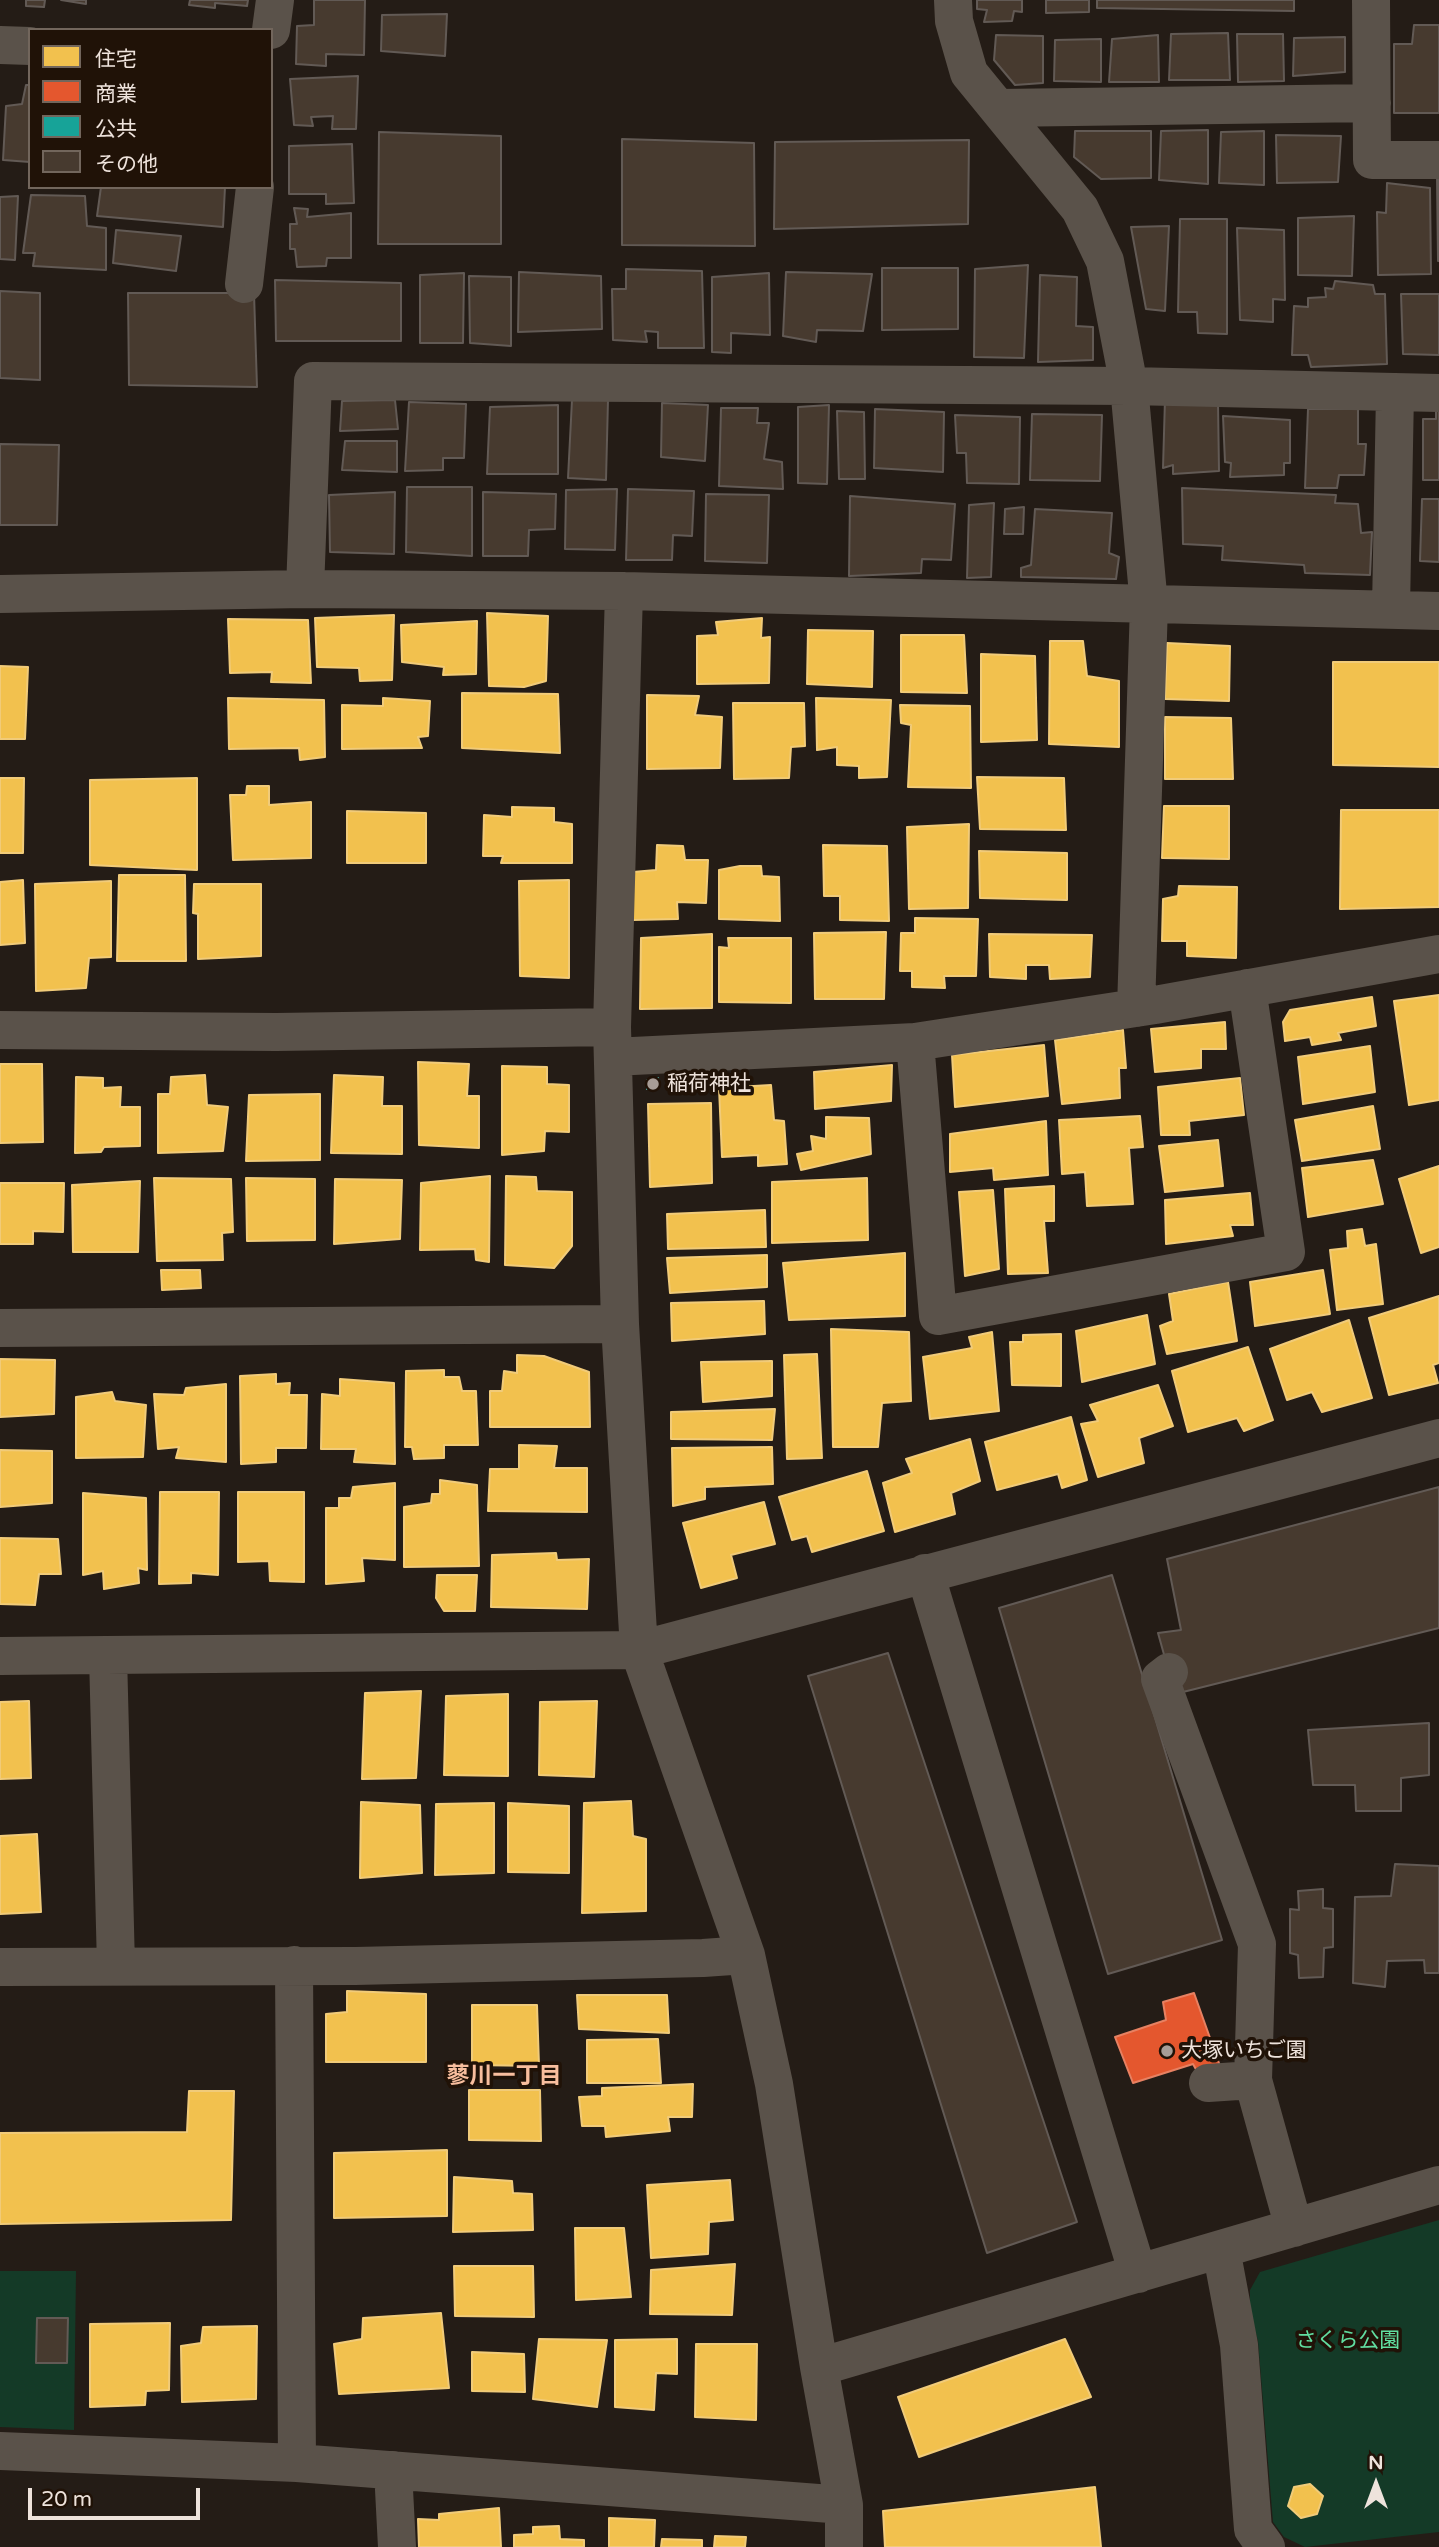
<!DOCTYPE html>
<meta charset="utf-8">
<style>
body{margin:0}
#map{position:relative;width:1439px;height:2547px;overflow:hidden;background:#241c16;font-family:"Varela Round","Noto Sans JP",sans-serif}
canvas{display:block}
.legend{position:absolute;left:28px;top:28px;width:245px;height:161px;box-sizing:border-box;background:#201207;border:2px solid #72665c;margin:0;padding:9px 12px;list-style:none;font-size:21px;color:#eee3dc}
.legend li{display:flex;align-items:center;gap:14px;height:35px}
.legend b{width:35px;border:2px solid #72665c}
.north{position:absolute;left:1341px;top:2449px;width:70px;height:70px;-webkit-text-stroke:5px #201207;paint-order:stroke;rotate:0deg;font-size:19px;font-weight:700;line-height:28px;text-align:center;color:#eee3dc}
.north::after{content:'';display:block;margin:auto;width:24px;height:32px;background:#eee3dc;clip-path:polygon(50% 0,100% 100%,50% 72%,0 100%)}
.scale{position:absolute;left:28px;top:2488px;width:172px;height:32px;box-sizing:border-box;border:4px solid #eee3dc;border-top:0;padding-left:9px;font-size:21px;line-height:24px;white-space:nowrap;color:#eee3dc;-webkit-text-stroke:5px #201207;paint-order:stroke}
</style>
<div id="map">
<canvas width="1439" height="2547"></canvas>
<ul class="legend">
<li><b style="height:19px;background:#f2c14e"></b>住宅</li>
<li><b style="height:19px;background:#e4572e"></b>商業</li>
<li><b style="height:19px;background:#17a398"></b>公共</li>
<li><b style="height:19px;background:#473a2f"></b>その他</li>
</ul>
<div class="north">N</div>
<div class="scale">20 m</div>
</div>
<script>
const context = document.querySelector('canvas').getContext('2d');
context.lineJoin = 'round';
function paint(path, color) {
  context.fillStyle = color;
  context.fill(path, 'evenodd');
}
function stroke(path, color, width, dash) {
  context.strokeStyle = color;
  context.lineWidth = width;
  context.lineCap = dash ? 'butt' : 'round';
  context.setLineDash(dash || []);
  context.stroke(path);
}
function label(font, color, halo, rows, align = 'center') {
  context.font = font + ' "Varela Round","Noto Sans JP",sans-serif';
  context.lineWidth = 7;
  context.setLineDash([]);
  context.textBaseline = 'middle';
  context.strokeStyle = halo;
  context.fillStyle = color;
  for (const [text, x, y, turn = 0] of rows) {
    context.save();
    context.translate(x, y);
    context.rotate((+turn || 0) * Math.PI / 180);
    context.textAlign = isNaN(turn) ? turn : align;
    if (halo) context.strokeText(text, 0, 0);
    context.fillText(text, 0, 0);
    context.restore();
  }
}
paint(new Path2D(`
 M1439 2220V2532L1305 2547 1284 2537 1273 2522 1258 2341 1250 2311V2290L1260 2272Z
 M0 2271H76L74 2430 0 2427Z`), '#143a27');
const homes = new Path2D(`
 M487 613 548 616 546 681 524 687 489 686Z
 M394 615 392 680 360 681 359 668 317 667 315 618Z
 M762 618 761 638 770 637 769 683 697 684V636L718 635 716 622Z
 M228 619 308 620 311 683 271 682 272 672 230 673Z
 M477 621 476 674 443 675 444 667 402 662 401 625Z
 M808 630 873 631 872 687 807 684Z
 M901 635H964L967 693 901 692Z
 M1050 641H1083L1087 676 1119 681V747L1049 744Z
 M1167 643 1230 646 1229 701 1165 699Z
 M981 654 1035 656 1037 740 981 742Z
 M1333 662H1439V767L1333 765Z
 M0 666 28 667 25 739H0Z
 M462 693 558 694 560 753 462 748Z
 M647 695 699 696 695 715 722 717 720 768 647 769Z
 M228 698 324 700 325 757 300 760 299 748 229 749Z
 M383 698 430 701 428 736 418 737 422 748 342 749V705L383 706Z
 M816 698 891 700 887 777 859 778V766L837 765V747L817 750Z
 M733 703H804L805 746 791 747 789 778 734 779Z
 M900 705 970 706 971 788 908 787 911 725 901 723Z
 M1165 717 1231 718 1233 779H1165Z
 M977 777 1064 778 1066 830 980 829Z
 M0 778H24L23 853H0Z
 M197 778V870L90 865V780Z
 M247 786H269V805L311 802V858L233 860 230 795H246Z
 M1164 806H1229V859L1162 858Z
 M512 807 554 808V822L572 824V863H501L503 856H483L484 815 512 817Z
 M1341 810H1439V907L1340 909Z
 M347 811 426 813V863H347Z
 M969 824 968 908 909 909 907 827Z
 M657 845 683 846 685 860H708L706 903 677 902 678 919 633 920V872L656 870Z
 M823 845 887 846 889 921 840 920V896H824Z
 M979 851 1067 853V900L980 898Z
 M740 866H761L762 876 779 877 780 921 719 919V870Z
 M119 875H185L186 961H117Z
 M23 880 25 943 0 945V882Z
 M569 880V978L520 976 519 881Z
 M111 881V957L89 958 86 988 36 991 35 884Z
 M194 884H261V956L198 959V914L193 913Z
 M1179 886 1237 887 1236 958 1187 956V941H1162L1163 899 1178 896Z
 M915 918 978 919 976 976H944L945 988 912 987V971H900L901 933H915Z
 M886 932 884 999H815L814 933Z
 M712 934V1008L640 1009 641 938Z
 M989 934 1092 935 1090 977 1050 979 1049 965H1026V979L990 977Z
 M728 938H791V1003L719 1002V947L729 948Z
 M1439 995V1100L1409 1105 1394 1001Z
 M1372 997 1376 1026 1338 1033 1341 1040 1312 1045 1310 1037 1285 1041 1283 1022 1290 1010Z
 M1225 1022 1226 1049H1201V1068L1155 1072 1151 1029Z
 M1123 1030 1126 1068H1119L1120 1098 1062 1104 1055 1040Z
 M1044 1045 1048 1096 955 1107 952 1055Z
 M1370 1046 1375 1092 1303 1104 1298 1057Z
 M418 1062 469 1064 467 1096H479V1148L419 1145Z
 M0 1064H42L43 1142 0 1143Z
 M892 1065 891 1101 815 1109 814 1072Z
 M502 1066 547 1067V1084L569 1085V1132L545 1131 544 1151 502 1155Z
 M205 1075 207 1105 228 1107 223 1151 158 1153V1094H170L171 1077Z
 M334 1075 383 1077 382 1106H402V1154L331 1153Z
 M76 1077 103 1078V1088L121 1087 120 1107H140V1146L104 1147 101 1152 75 1153Z
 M1240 1078 1244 1115 1189 1121 1190 1135H1161L1158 1087Z
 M771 1085 774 1120 784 1121 787 1164 758 1166V1155L722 1157 719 1088Z
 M320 1094V1160L246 1161 249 1095Z
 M711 1103 712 1183 650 1187 648 1104Z
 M1373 1106 1380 1149 1302 1161 1295 1120Z
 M1140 1116 1143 1147 1129 1148 1133 1204 1087 1206 1085 1172 1062 1174 1059 1120Z
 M826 1117 869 1118 871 1154 801 1170 797 1154 813 1151 811 1136 826 1139Z
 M1046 1121 1048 1175 994 1180 993 1168 950 1172V1134Z
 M1218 1140 1223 1186 1165 1192 1159 1146Z
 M1373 1160 1383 1204 1308 1217 1302 1168Z
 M1439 1166V1247L1421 1253 1399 1179Z
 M490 1176 489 1262 476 1260 475 1249 420 1250 421 1183Z
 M506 1176 536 1177 537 1191 572 1192V1246L554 1268 505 1265Z
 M154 1178 231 1179 233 1232 222 1233 223 1260 157 1261Z
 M246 1178 315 1179V1240L247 1241Z
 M867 1178 868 1240 772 1243V1182Z
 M335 1179 402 1180 400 1239 334 1244Z
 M140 1181 138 1252H73L72 1185Z
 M0 1183H64L63 1232 33 1231V1244H0Z
 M1054 1186V1221H1044L1048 1273 1008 1274 1005 1189Z
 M993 1190 999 1269 965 1276 959 1192Z
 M1250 1193 1253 1225H1230L1233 1236 1166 1244 1165 1200Z
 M765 1210 766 1247 668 1249 667 1214Z
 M1362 1229 1365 1246 1376 1244 1383 1304 1337 1310 1330 1250 1348 1248 1347 1231Z
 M905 1253V1316L789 1320 783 1263Z
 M767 1255V1287L670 1293 667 1258Z
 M161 1270H200L201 1288 162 1290Z
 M1323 1270 1330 1314 1255 1326 1250 1282Z
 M1228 1282 1237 1341 1167 1354 1160 1326 1173 1321 1169 1294Z
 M1439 1296V1363L1433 1365 1438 1383 1389 1395 1369 1318Z
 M764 1301 765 1334 672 1341 671 1303Z
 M1147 1315 1155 1364 1082 1382 1076 1331Z
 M1349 1320 1372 1398 1322 1412 1312 1392 1287 1400 1270 1349Z
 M831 1329 909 1332 911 1401 882 1403 878 1447H833Z
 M992 1332 999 1411 930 1419 923 1357 972 1348 969 1337Z
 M1061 1334V1386L1012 1385 1010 1342H1023V1335Z
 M1248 1347 1273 1420 1244 1431 1237 1418 1188 1432 1172 1371Z
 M817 1354 822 1458 787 1459 784 1355Z
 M517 1355 544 1356 589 1372 590 1427H490V1391H502L504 1371 517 1373Z
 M0 1359 55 1360 54 1414 0 1417Z
 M772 1361V1396L703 1402 701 1362Z
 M444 1370V1377H459L462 1391H476L478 1445H444V1458L414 1459 412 1447H405L406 1371Z
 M276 1374V1384L290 1383 289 1395H307L306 1448H276V1462L241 1464 240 1376Z
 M340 1379 394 1383 395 1464 354 1462 356 1449H321L322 1394 340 1396Z
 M226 1384V1462L176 1458 179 1447 158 1449 154 1394 184 1395 186 1388Z
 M1158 1385 1173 1426 1139 1438 1144 1463 1098 1477 1081 1424 1098 1421 1090 1405Z
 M112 1392 115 1401 146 1405 143 1457 76 1458V1397Z
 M775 1409 772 1440 671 1439V1412Z
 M1071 1417 1087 1480 1062 1488 1058 1474 997 1490 985 1442Z
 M970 1439 980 1481 951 1493 955 1514 895 1532 883 1483 912 1473 906 1459Z
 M519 1445 557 1446 554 1468H587V1512L488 1511 490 1469H519Z
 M772 1447 773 1484 705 1487V1499L673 1506 672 1448Z
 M0 1450 52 1451V1503L0 1507Z
 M867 1471 884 1531 812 1552 807 1536 792 1540 779 1497Z
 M440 1480 477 1485 479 1566 404 1567V1507L431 1503 432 1494H440Z
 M395 1483V1560L362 1558 364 1581 326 1584V1508H339V1498H351L353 1487Z
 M160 1492H219L218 1575 191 1573V1583L159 1584Z
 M238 1492H304V1582L270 1581 269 1561 238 1562Z
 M83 1493 146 1498 147 1570 138 1568 139 1583 104 1589 103 1571 83 1575Z
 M764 1502 775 1544 731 1555 737 1578 701 1588 683 1523Z
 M0 1538 58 1539 61 1574H39L35 1605 0 1604Z
 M556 1553 557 1560 589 1559 587 1609 491 1607 492 1555Z
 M437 1575H477L475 1611H444L436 1598Z
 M421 1691 416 1778 362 1779 365 1693Z
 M508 1694V1776L444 1775 446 1696Z
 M29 1701 31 1778 0 1779V1702Z
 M597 1701 594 1777 539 1775 540 1702Z
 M631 1801 633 1836 646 1839V1911L582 1913 584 1803Z
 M361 1802 420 1805 422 1873 360 1878Z
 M494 1803V1873L435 1875 436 1804Z
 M508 1803 569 1806V1873L508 1872Z
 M37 1834 41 1912 0 1914V1836Z
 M347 1991 426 1994V2062H326V2014L347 2012Z
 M577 1995H667L669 2033 579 2029Z
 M472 2005H537L539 2066 472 2065Z
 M658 2039 661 2083H587V2040Z
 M693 2084 692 2117H668L670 2131 606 2137 605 2126H582L579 2097 602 2096V2088Z
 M469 2090H540L541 2141 469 2140Z
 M189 2091H234L231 2220 0 2224V2133L187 2132Z
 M447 2150V2216L334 2218V2153Z
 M454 2177 512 2181 513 2193 532 2194 533 2230 453 2232Z
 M730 2180 733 2220 709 2222 708 2254 651 2258 647 2185Z
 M575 2228H624L631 2297 576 2300Z
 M735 2264 732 2315 650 2314 651 2270Z
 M454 2266H533L534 2317 455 2316Z
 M441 2313 449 2388 339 2394 334 2344 362 2339 363 2318Z
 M170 2323 169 2390 146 2391 145 2405 90 2407V2324Z
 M257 2326 256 2399 182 2402 181 2346 201 2343 203 2327Z
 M539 2339 607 2340 597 2407 533 2399Z
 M677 2339V2374L656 2373 654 2410 615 2407V2340Z
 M1065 2339 1091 2397 919 2457 898 2397Z
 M696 2344H757L756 2420 695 2417Z
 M472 2352 524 2354 525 2392 472 2391Z
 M1310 2484 1323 2496 1317 2514 1301 2518 1288 2506 1294 2487Z
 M1095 2487 1101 2547H885L883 2511Z
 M499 2508 501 2547H419L418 2519 439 2520V2514Z
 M609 2518 655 2520 654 2547H609Z
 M559 2526 560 2539 584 2540V2547H514V2535L533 2534V2527Z
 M715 2536 746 2537 745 2547H714Z
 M662 2539 702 2540V2547H661Z`);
paint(homes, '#f2c14e');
stroke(homes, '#f1cb79', 2);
const shops = new Path2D(`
 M1194 1993 1220 2066 1198 2073 1193 2064 1133 2083 1115 2037 1166 2020 1163 2002Z`);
paint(shops, '#e4572e');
stroke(shops, '#e78162', 2);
const public = new Path2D(`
 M658 1078 659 1087 647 1089V1080Z`);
paint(public, '#17a398');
stroke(public, '#58b6ac', 2);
const building = new Path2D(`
 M26 0H45L44 7 26 6Z
 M61 0H86V4Z
 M190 0H248L247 6 215 3V8L189 5Z
 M314 0H365L364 55 326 54V66L296 64 297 26 314 25Z
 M977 0H1022V12L1014 11 1012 21 984 22 987 10 977 9Z
 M1046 0H1089V12L1046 13Z
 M1097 0H1294V11L1097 8Z
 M447 14 445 56 381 51 382 15Z
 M1414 25H1439V113H1394V44H1412Z
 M1228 33 1230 80H1169L1171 34Z
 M1237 34H1283L1284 81 1238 82Z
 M996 35 1043 36V83L1015 85 994 60Z
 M1158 35 1159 82H1109L1112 39Z
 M1345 37V72L1293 76 1294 38Z
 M1101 39V82L1054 81 1055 40Z
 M358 76 356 129H332L333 116 311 117 313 126 294 125 290 79Z
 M26 85H30V162L3 160 6 106 22 104Z
 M1208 130V184L1159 180 1161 131Z
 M1075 131H1151V178L1101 179 1074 157Z
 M1264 131V185L1219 183 1221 132Z
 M379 132 501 136V244H378Z
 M1276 135 1341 136 1338 182 1277 183Z
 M622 139 754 143 755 246 622 245Z
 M969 140 968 224 774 229 775 142Z
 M352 144 354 203 326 204V194H289V146Z
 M1437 177H1439V261H1438Z
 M1387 183 1430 188 1431 274 1378 275 1377 212 1386 213Z
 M101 187H225L223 227 97 216Z
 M31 195 85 196 87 226 106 228V270L33 266 35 253H23Z
 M18 196 15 260 0 259V197Z
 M294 208 308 209 307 217 351 213V258H327L326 266 297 267 295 249H290V224H297Z
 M1354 216 1352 276 1298 275V218Z
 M1180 219H1227V334L1198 333 1197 312H1178Z
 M1169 226 1165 311 1146 309 1131 227Z
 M1237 228 1284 230 1285 300 1273 299V322L1240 320Z
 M116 230 181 236 176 271 113 263Z
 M1028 265 1024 358 974 357 975 269Z
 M882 268H958V329L882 330Z
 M626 269 702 271 704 348H658V332L645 331 647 342 613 340 612 289H626Z
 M519 272 601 276 602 329 518 332Z
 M786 272 872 274 863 331 817 330 816 342 783 336Z
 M464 273 463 343H420V275Z
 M769 273 770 335 731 333V353L712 352V277Z
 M1040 275 1077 277 1076 326 1093 327V360L1038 362Z
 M469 276 511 277V346L470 343Z
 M275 280 401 283V341H276Z
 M1335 281 1373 285 1375 294H1385L1387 364 1311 367 1308 355H1292L1294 306 1308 307V298L1326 297 1325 288 1333 289Z
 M0 291 40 293V380L0 378Z
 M128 293H254L257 387 129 385Z
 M1401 294H1439V355L1403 354Z
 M1165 399 1218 403 1219 471 1173 474V465L1163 468Z
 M395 400 398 429 340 431 342 401Z
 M572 400H608L606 480 568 478Z
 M409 402 466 404 464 458H443V470L405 471Z
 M662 403 708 405 705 461 661 457Z
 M558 405V474H487L490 407Z
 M829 405 827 484 798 483V407Z
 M1436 407H1439V480H1423V419H1436Z
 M721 408H758L757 423H769L764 459 782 462 783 489 719 486Z
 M875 409 944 412 943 472 874 468Z
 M1308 409H1358V444H1366L1364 475H1339L1337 488H1305Z
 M837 411 864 412 865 479H839Z
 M1032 414 1102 415 1100 481 1030 480Z
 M955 415 1020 417 1019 484 967 483 966 453H957Z
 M1223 416 1290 420V463H1284V475L1230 477 1231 463 1225 462Z
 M345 441H397V472L342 470Z
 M0 444 59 445 57 525H0Z
 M407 487H472V556L406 552Z
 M1182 488 1336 495 1335 503 1358 504 1361 533 1372 532 1370 575 1305 573 1304 565 1222 560 1223 546 1183 544Z
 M617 489 615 550 565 549 566 490Z
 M628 489 694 491 692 536 673 535 672 560H626Z
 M395 492 394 554 330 552 329 495Z
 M483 492 556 494 555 529 529 530 528 556H483Z
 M706 494 769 495 767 563 705 561Z
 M850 496 955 504 951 560 922 559 921 573 849 576Z
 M1422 499H1439V562L1420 561Z
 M994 503 991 577 967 578 969 505Z
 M1024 507 1023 534H1004L1005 509Z
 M1035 509 1112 513 1109 553 1119 557 1116 579 1021 577V568L1031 565Z
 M1439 1487V1628L1175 1694 1158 1633 1181 1630 1167 1559Z
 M1112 1575 1222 1940 1108 1974 999 1608Z
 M888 1653 1077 2222 987 2253 808 1676Z
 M1429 1723V1775L1401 1778V1811H1356L1355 1785H1313L1308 1730Z
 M1395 1864 1439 1866V1973H1425L1424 1960 1387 1961 1385 1987 1353 1983 1355 1897 1391 1896Z
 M1323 1889V1908L1333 1909V1947L1324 1948 1323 1977 1299 1978 1298 1955 1290 1953V1909L1299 1910 1298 1891Z
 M37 2318H68L67 2363H36Z`);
paint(building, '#473a2f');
stroke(building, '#625a55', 2);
stroke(new Path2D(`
 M953 0 954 21 969 73 1080 209 1105 261 1129 386 1149 605 1136 1008
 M1371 0 1372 160H1439
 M271 30 275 0
 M0 45 30 46
 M999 108 1372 103
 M244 284 255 187
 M305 589 313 381 1129 386 1439 393
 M624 591 612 1027 620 1324 639 1650 746 1955 774 2084 819 2367 844 2505V2547
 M0 594 305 589 624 591 1439 611
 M1391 609 1395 392
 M0 1030 276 1032 612 1027
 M915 1042 938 1316 1286 1252 1247 988
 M613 1057 915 1042 1155 1005 1439 954
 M0 1328 620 1324
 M925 1573 1138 2274
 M108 1655 116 1966
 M0 1656 639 1650 1439 1438
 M1169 1672 1160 1679 1257 1944 1253 2080
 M294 1965 297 2463
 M0 1967 355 1966 703 1958 746 1955
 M1208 2083 1253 2080 1294 2228
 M1221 2249 1239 2345 1253 2529 1266 2547
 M819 2367 1439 2185
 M0 2451 297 2463 844 2505
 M393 2470 397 2547`), '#5a524a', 38);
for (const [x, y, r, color] of [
 [653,1084,7,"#a79d97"],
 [1167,2051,7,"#a79d97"]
]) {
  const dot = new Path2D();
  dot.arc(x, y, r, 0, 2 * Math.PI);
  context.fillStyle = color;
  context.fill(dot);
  stroke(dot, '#201207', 2.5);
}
label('21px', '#eee3dc', '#201207', [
 ["稲荷神社",667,1084],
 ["大塚いちご園",1181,2051]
], 'left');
label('21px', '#61dda0', '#201207', [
 ["さくら公園",1348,2341]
]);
label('bold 23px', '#f8be9e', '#201207', [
 ["蓼川一丁目",504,2077]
]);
</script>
